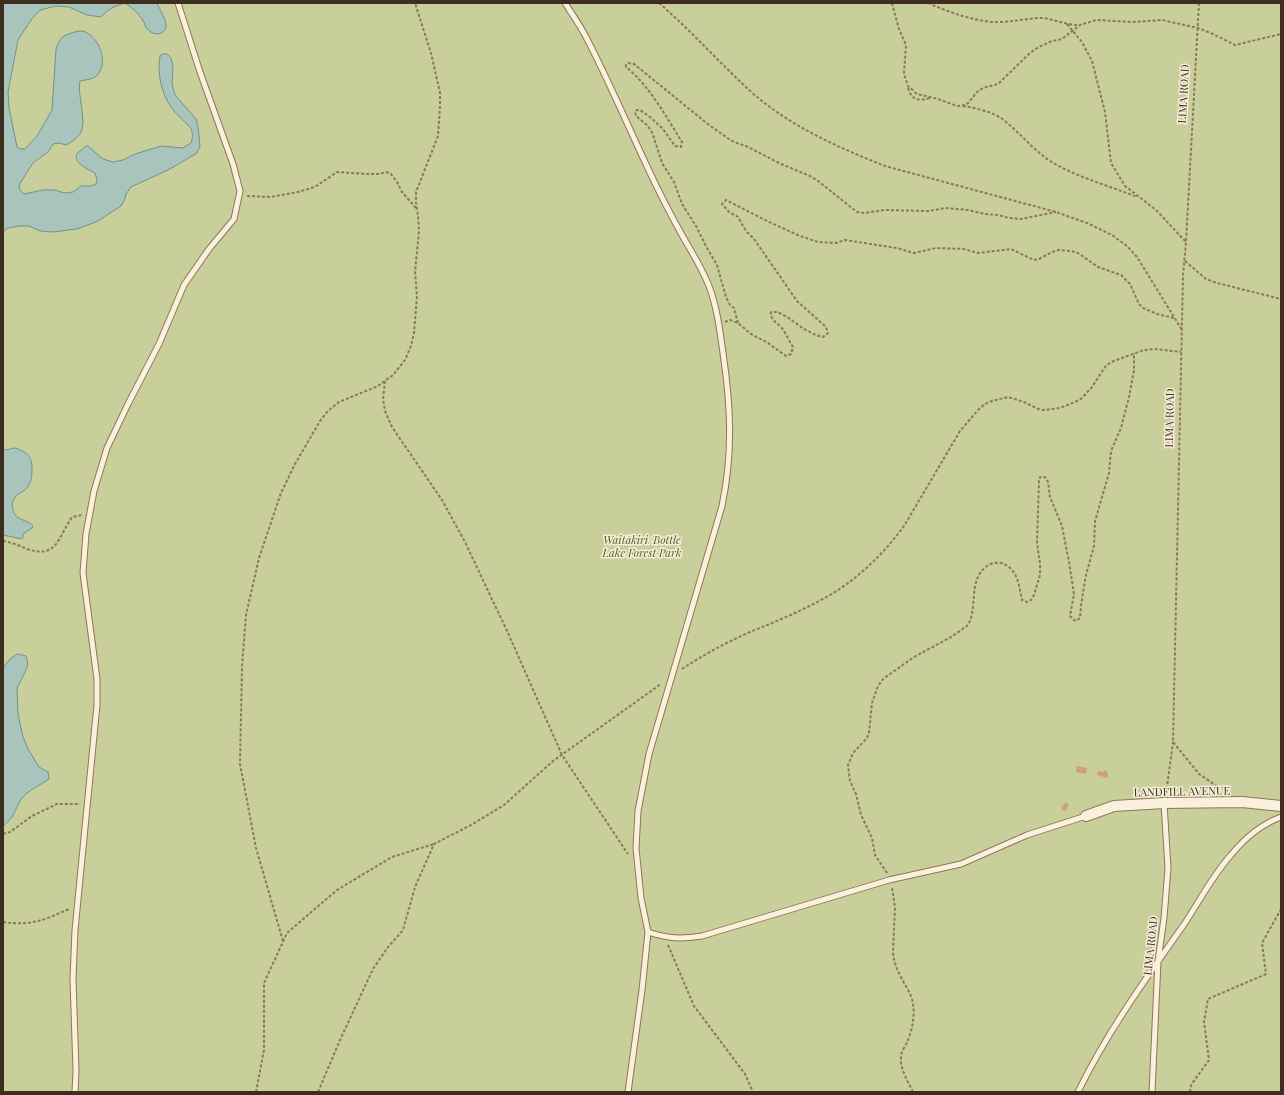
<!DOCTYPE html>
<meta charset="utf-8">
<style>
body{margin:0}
#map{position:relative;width:1284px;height:1095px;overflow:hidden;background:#f0e4c8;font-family:"Playfair Display",serif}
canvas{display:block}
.frame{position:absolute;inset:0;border:4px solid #3d2e20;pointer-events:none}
</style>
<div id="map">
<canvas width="1284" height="1095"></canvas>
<div class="frame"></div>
</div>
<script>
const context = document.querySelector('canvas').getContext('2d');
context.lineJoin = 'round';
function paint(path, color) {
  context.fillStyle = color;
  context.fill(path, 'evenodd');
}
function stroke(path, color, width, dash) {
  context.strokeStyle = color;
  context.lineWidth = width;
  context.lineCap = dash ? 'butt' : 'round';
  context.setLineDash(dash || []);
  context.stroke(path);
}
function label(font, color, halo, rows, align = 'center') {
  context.font = font + ' "Playfair Display",serif';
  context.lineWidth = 3;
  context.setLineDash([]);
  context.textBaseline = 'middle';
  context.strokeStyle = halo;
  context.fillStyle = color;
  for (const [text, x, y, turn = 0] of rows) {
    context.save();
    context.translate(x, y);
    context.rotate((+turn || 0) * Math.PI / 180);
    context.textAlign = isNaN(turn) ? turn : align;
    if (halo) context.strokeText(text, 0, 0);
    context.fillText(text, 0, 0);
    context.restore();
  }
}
paint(new Path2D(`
 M3 3H1281V1092H3Z`), '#c9cf9b');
const water = new Path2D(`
 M3 3H157C160 11 175 31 158 34 154 34 150 32 147 29 145 27 145 23 143 21 139 13 132 8 125 3 115 6 108 9 101 17L87 15 69 7 56 6 40 10 31 20 18 40 8 92 9 108 17 147 21 149H25L37 136 52 110 56 49C59 41 61 36 69 34 73 32 78 31 82 31 99 34 111 66 95 77 92 79 85 80 80 81 77 95 87 120 81 132 78 138 72 142 66 145L59 143 53 144 48 152 33 163 19 185 20 190 24 194 43 190H55L64 193 73 192 81 186H91L96 184 97 179 95 173C87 169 68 160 80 151 84 149 83 146 88 146L103 159 113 162 123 160 135 154 161 146 183 148 191 143C193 137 193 132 190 127 184 121 176 114 171 107 161 93 157 72 160 56L163 54H167L171 58 173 67 172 84 175 95 196 119 198 127 200 146 197 153 170 169 131 187 126 194 125 199 121 206 96 222 77 229 53 232 40 231 29 226H19L8 228 3 232Z
 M15 448C27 452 31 455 32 467 32 474 32 479 29 485 26 491 21 492 17 495 15 497 13 501 12 503 13 523 25 517 33 526L32 528 23 534V537L22 539 3 535V451Z
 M18 654 26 656 28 664 26 670 17 688 18 714 23 737 28 749 39 767 48 772 49 779C41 785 30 789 23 797 18 803 16 810 12 817 10 820 6 823 3 826V668L10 659Z`);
paint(water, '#a9c4bc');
stroke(water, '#6f938a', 1);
paint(new Path2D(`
 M1077 766 1087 768 1086 774 1076 772Z
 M1104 770 1107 771V773H1108L1107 778 1097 775 1098 771 1104 772Z
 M1066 802 1069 805 1065 811 1061 809 1063 807 1061 806 1062 805 1063 806Z`), '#cf9f7d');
const service = new Path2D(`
 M565 3C572 14 580 25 586 37 610 83 630 131 653 179 662 198 672 217 682 235 691 251 702 268 709 286 717 307 720 331 723 353 731 407 733 453 722 506L649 754 638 811 636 848 641 898 648 932 642 990 628 1092
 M648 932C669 939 681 939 702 936L889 880 961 864 1027 835 1086 816
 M75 1092 76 1071 73 979 75 930 97 705V679L83 573 86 534 94 491 107 448 128 404 159 344 184 285 209 249 234 219 240 191 233 164 200 72 178 3
 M1078 1092C1107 1032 1147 977 1185 923 1200 900 1213 875 1231 855 1244 839 1262 824 1281 817
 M1152 1092 1158 961 1164 918 1168 868 1164 803`);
const minor = new Path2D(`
 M1086 816 1114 806 1164 803 1242 802 1281 806`);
stroke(service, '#8d765c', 7);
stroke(minor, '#8d765c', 12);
stroke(new Path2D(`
 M659 3C690 30 718 61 748 89 787 125 837 147 885 166L1056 212 1087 223 1112 235 1127 246 1137 257 1182 330
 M892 3 899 29 906 45 904 74 908 86 917 94 938 99 957 106 966 105 969 102 977 92 983 88 998 84 1031 52 1039 47 1052 41 1062 39 1080 25 1096 20 1133 22 1162 20 1198 28 1213 34 1235 45 1281 34
 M928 3C949 12 970 20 993 22 1010 23 1026 18 1042 18 1054 19 1065 25 1079 25
 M1199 3 1186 242 1183 276 1173 742 1199 774 1224 791
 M1067 24 1082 42 1092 61 1105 112 1111 163 1125 186 1156 210 1186 242
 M908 88C912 101 918 101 931 98
 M963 106C975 108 990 111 1001 118 1020 132 1034 152 1055 164 1080 178 1110 186 1137 197
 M247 196 270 197 298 192 315 187 337 172 366 174H379L386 172 391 174 397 182 402 192 416 208
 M1185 261 1206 279 1217 283 1281 299
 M725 322 730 320 738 323 751 334 768 343 786 356 791 354 793 347C789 341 786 333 781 327 776 322 770 319 771 312 783 310 797 326 808 331 813 334 818 336 823 337L828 333 826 327 797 301 754 239 746 231 738 217 729 212 722 204 726 200 767 221 800 236 818 242 836 243 845 240 897 248 914 253 936 248 964 249 978 253 1011 249 1034 260 1039 259 1052 252 1059 250 1071 251 1078 253 1098 267 1121 275 1130 284 1139 304 1143 308 1157 314 1174 318
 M738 323 734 308 730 305 726 297 717 265 707 248 696 226 682 204 674 182 662 163 652 132 647 125 636 116 635 112 637 110H640L650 117 663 129 675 146 681 147 682 142C667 118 649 85 626 67V65L628 63 634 64 709 125 729 139 734 142 746 146 779 163 810 176 818 181 857 212 864 213 884 210 929 211 945 208 968 210 985 214 998 215 1009 218 1021 219 1056 212
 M385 381 383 399 385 411 392 427 442 500 465 542 508 633 562 755 628 854
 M3 541C11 542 20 546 27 549 58 559 58 537 72 517L82 515
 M682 669C703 655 727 642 750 632 777 621 804 610 830 595 859 578 884 553 904 526L960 431 978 410 985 404 992 401 1008 397 1024 402 1038 409 1044 410 1060 408 1075 402 1082 398 1092 387 1105 367 1111 362 1144 350 1155 349 1181 352
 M1166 794 1173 742
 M3 834 10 832 32 816 57 804H80
 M887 873 875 855 872 838 861 815 856 794 850 781 848 765 853 753 867 738 869 733 872 703 878 686 883 679 914 657 951 637 967 626C969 624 970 621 971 618 976 601 970 578 987 566 991 563 997 562 1002 563 1018 569 1019 586 1022 600L1027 602 1031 600 1034 595 1040 575V564L1037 543 1039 480 1040 477H1045L1048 482 1050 497 1062 526 1069 562 1074 594 1070 616 1074 620 1076 621 1080 618 1081 605 1086 575 1094 546 1095 521 1109 473 1111 451 1121 428 1129 397 1134 370V353
 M892 888 895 907 893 953C894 962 897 970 902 979 906 987 912 995 913 1004 915 1016 912 1030 908 1040 906 1046 901 1051 901 1057 900 1070 908 1081 913 1092
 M3 922C32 926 44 920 69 909
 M283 941 256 848 240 764 242 666 246 615 259 558 281 493 295 464 320 421 328 411 339 402 378 386 393 375 405 360 411 346 414 333 417 296 415 272 419 231 418 216 416 202V192L438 136 440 106V93L431 53 415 3
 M668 945 694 1006 745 1074 753 1092
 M256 1092 264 1050V983L287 933 337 890 392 857 434 844
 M318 1092 340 1040 373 969 388 947 403 930 415 887 434 844 471 825 504 805 553 761 661 684
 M1190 1092 1191 1085 1209 1060 1204 1022 1208 999 1266 974 1262 943 1281 909`), '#8d765c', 2, [3, 2]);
stroke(service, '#faf1dc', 5);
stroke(minor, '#faf1dc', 10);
label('11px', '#3d2e20', '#f7eed8', [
 ["LIMA ROAD",1184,94,-87],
 ["LIMA ROAD",1170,418,-89],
 ["LANDFILL AVENUE",1182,792,-1],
 ["LIMA ROAD",1151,946,-84]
]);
label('italic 11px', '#4d5a26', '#f7eed8', [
 ["Waitākiri/Bottle",642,541],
 ["Lake Forest Park",642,554]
]);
</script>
